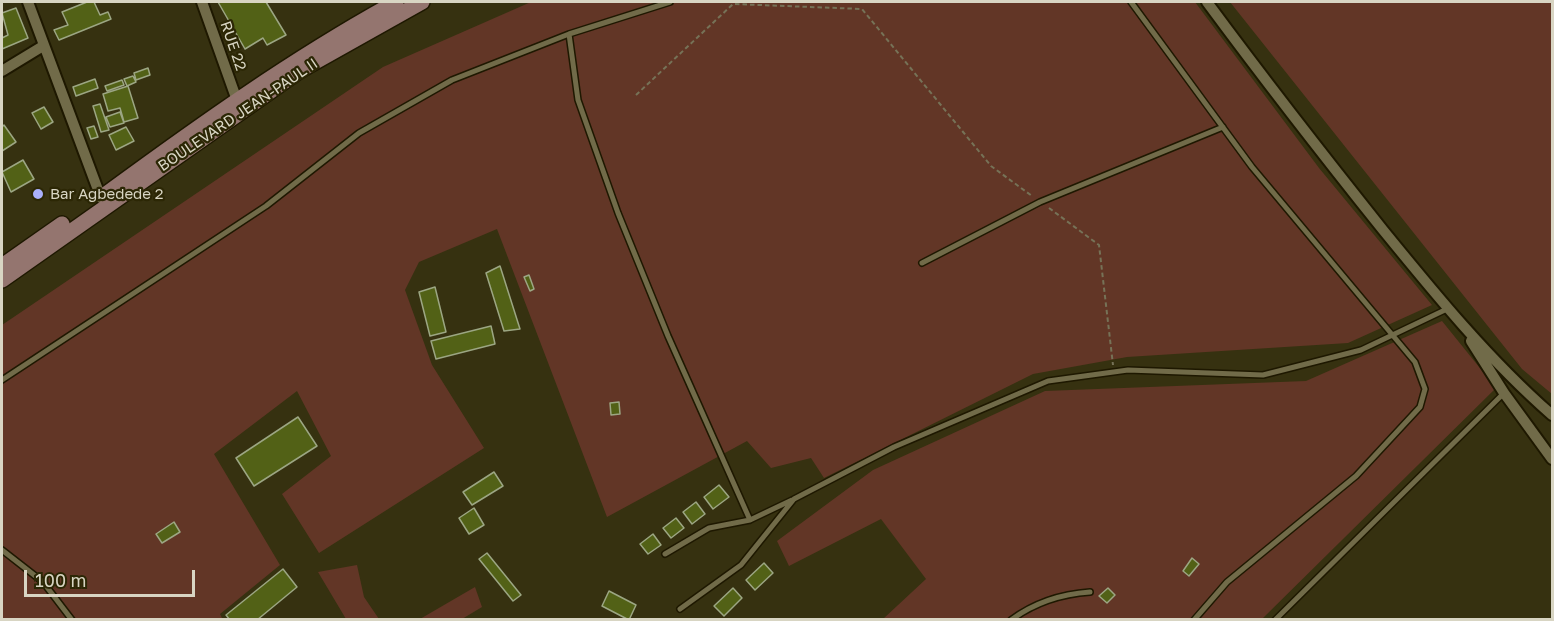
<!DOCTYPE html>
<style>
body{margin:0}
#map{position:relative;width:1554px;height:621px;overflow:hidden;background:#363110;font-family:"Golos Text",sans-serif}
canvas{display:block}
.frame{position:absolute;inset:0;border:3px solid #d8d5c3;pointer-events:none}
.scale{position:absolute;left:24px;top:570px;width:171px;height:27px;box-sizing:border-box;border:3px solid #d8d5c3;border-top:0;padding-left:8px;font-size:18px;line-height:21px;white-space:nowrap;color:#d8d5c3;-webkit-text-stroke:4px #2c2705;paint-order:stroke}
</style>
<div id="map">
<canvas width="1554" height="621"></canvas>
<div class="frame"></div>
<div class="scale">100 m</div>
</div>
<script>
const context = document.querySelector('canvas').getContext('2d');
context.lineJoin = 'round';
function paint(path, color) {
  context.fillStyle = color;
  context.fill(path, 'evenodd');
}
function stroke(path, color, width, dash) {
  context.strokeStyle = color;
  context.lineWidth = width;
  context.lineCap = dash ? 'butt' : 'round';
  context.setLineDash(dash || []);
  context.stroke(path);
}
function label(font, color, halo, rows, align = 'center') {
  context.font = font + ' "Golos Text",sans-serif';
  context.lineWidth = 4.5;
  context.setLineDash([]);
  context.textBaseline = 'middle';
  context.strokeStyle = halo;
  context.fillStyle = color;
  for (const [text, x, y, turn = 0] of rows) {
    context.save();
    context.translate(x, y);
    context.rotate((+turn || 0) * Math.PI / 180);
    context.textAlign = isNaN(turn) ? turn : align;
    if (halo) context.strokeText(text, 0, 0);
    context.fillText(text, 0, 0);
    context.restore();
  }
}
paint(new Path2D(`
 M531 2H1195L1319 168 1432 305 1348 343 1127 357 1033 374 824 478 811 458 771 468 747 441 607 517 497 229 419 262 405 290 432 365 484 448 319 553 282 494 331 456 297 391 214 454 280 565 220 614 223 620 2 619V325L383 67Z
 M1230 2H1552V394L1522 369Z
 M1442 321 1496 388 1262 619H883L926 579 881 519 789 566 777 541 873 470 1045 391 1306 381Z
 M357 565 364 597 379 619H346L318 572Z
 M475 587 482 607 462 619H420Z`), '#623626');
const building = new Path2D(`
 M87 2H94L100 15 108 12 111 19 59 40 54 30 68 25 62 12Z
 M218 2H266L286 35 267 45 263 38 245 49Z
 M16 8 28 38 2 49V38L8 35 2 13Z
 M148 68 150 75 136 80 134 73Z
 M133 76 136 82 127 86 124 79Z
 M95 79 98 88 76 96 73 87Z
 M122 80 124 85 107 91 105 86Z
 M128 86 138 118 124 122 120 108 108 111 103 94Z
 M100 104 109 130 101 132 93 106Z
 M44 107 53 122 41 129 32 113Z
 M120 112 124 123 110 127 106 117Z
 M4 125 16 142 2 151V127Z
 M94 126 98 137 91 139 87 128Z
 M126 127 134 141 116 150 109 135Z
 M23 160 34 179 11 192 2 172Z
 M500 266 520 329 504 331 486 273Z
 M529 275 534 289 530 291 524 277Z
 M435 287 446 332 430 336 419 292Z
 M491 326 495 344 436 359 431 341Z
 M619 402 620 414 611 415 610 403Z
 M298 417 317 446 254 486 236 458Z
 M494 472 503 486 472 505 463 492Z
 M719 485 729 497 713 509 704 497Z
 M696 502 705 514 692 524 683 512Z
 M474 508 484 525 469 534 459 518Z
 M676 518 684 528 671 538 663 528Z
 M174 522 180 532 162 543 156 534Z
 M653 534 661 545 648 554 640 544Z
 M487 553 521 595 513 601 479 559Z
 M1192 558 1199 564 1189 576 1183 571Z
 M764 563 773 573 755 590 746 580Z
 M283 569 297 587 257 620H230L226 615Z
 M733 588 742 598 724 616 714 606Z
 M1108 588 1115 595 1107 603 1099 596Z
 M609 591 636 605 629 620 602 606Z`);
paint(building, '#526116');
stroke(building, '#9ca683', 1.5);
const lane = new Path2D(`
 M1131 2 1252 167 1415 362 1425 389 1420 407 1356 476 1227 582 1194 620
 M569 34 578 100 618 213 668 336 750 520
 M922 263 1040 202 1223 127
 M2 380 266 206 359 133 452 80 569 34 670 2
 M2 550 43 582 72 620
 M665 554 709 528 750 520 792 500
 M680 609 741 565 794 499 894 447 1048 381 1128 370 1263 375 1361 350 1447 309
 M1011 620C1034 603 1061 594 1090 592
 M1275 620 1504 393`);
const street = new Path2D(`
 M28 2 101 198
 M202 2 239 106
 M1207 2C1264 79 1323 155 1383 230 1436 295 1489 360 1552 415
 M2 71 43 46
 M1471 341 1504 393 1552 459`);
const secondary = new Path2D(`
 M106 194C200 125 294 58 396 2
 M2 266 62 224
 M2 280 299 71 422 2`);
stroke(lane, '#1e1800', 8);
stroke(street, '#1e1800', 14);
stroke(secondary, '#1e1800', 18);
stroke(new Path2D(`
 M636 95 733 4 862 9 991 166 1032 196
 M1049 208 1099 245 1113 365`), '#767257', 2, [4.5, 3]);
stroke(lane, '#716b49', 5);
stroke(street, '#716b49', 10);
stroke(secondary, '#94756f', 15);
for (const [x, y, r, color] of [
 [38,194,6,"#aab0fb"]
]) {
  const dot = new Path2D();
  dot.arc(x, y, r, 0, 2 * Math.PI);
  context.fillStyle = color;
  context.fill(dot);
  stroke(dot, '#2c2705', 2);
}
label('15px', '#d8d5c3', '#2c2705', [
 ["RUE 22",233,46,71],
 ["BOULEVARD JEAN-PAUL II",238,115,-34]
]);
label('15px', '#d8d5c3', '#2c2705', [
 ["Bar Agbedede 2",50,194]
], 'left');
</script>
